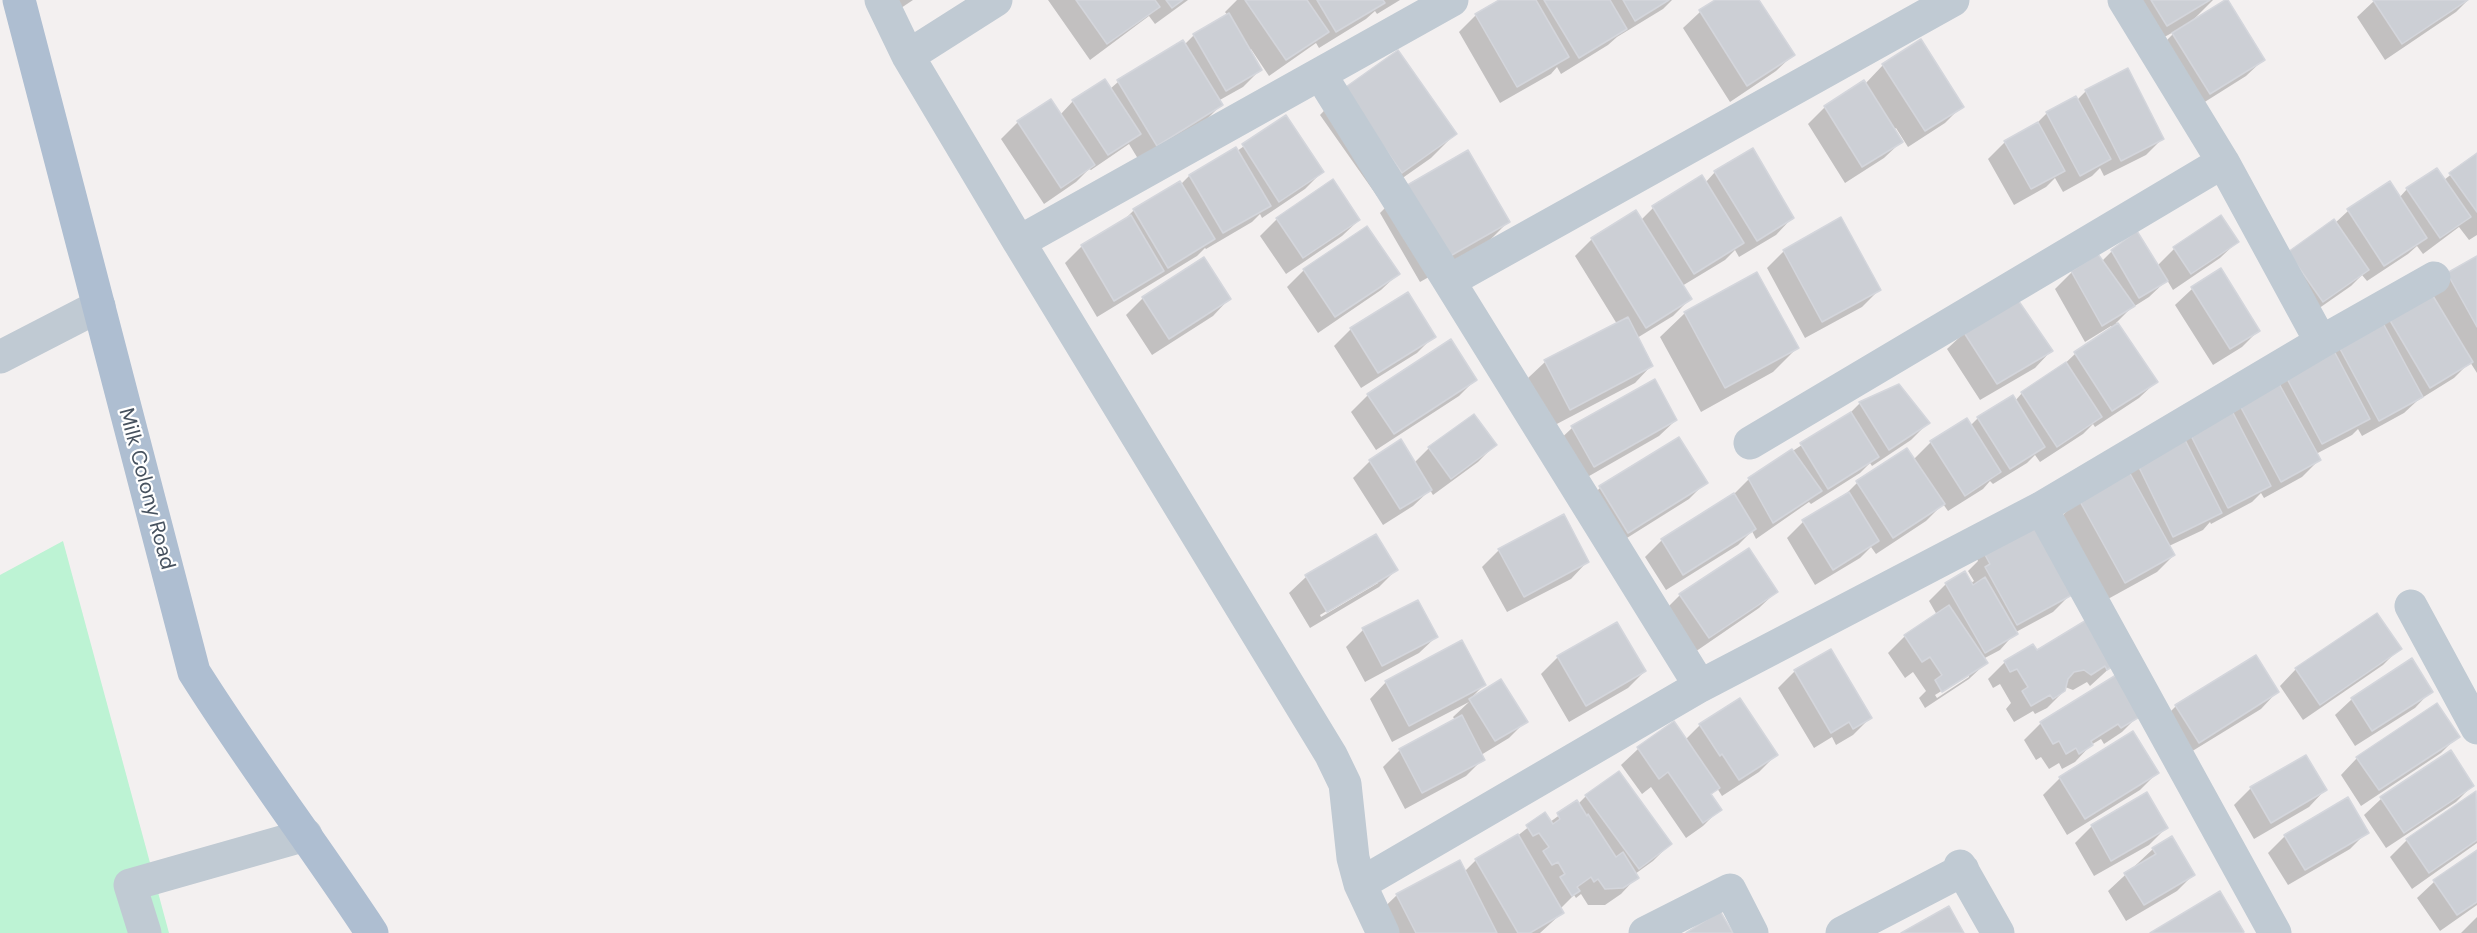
<!DOCTYPE html>
<style>
body{margin:0}
canvas{display:block;background:#f3f0f0}
</style>
<canvas width="2477" height="933"></canvas>
<script>
const context = document.querySelector('canvas').getContext('2d');
context.lineJoin = 'round';
function paint(path, color) {
  context.fillStyle = color;
  context.fill(path, 'evenodd');
}
function stroke(path, color, width, dash) {
  context.strokeStyle = color;
  context.lineWidth = width;
  context.lineCap = dash ? 'butt' : 'round';
  context.setLineDash(dash || []);
  context.stroke(path);
}
function label(font, color, halo, rows, align = 'center') {
  context.font = font + ' "DM Sans",sans-serif';
  context.lineWidth = 4.5;
  context.setLineDash([]);
  context.textBaseline = 'middle';
  context.strokeStyle = halo;
  context.fillStyle = color;
  for (const [text, x, y, turn = 0] of rows) {
    context.save();
    context.translate(x, y);
    context.rotate((+turn || 0) * Math.PI / 180);
    context.textAlign = isNaN(turn) ? turn : align;
    if (halo) context.strokeText(text, 0, 0);
    context.fillText(text, 0, 0);
    context.restore();
  }
}
paint(new Path2D(`
 M63 541 169 933H0V575Z`), '#bdf3d4');
paint(new Path2D(`
 M887 0H913L895 12Z
 M1048 0H1188L1155 24 1149 16 1090 60Z
 M1237 0H1400L1377 14 1375 11 1366 19 1319 48 1316 43 1269 76 1251 49 1249 50 1260 70 1243 87 1218 101 1221 105 1204 122 1140 162 1129 144 1091 170 1089 169 1076 182 1044 204 1001 139 1018 122 1050 101 1060 115 1073 101 1110 89 1118 82 1184 45 1194 35 1228 16 1225 12Z
 M1502 0H1672L1663 9 1617 37 1608 45 1561 74 1557 67 1551 74 1500 103 1459 32 1476 15Z
 M1718 0H1757L1793 55 1776 71 1730 102 1683 28 1700 12Z
 M2112 0H2213L2192 21 2263 60 2246 76 2192 110 2156 51 2177 30 2143 49Z
 M2375 0H2468L2456 12 2385 60 2357 17Z
 M1921 41 1962 106 1945 123 1908 147 1896 128 1893 130 1901 142 1884 158 1845 183 1808 124 1825 107 1865 84 1883 65Z
 M1344 90 1455 134 1431 158 1377 196 1320 115Z
 M2086 91 2163 138 2146 155 2104 176 2100 168 2092 176 2063 192 2055 178 2046 187 2014 205 1988 159 2005 142 2034 126 2047 113 2076 98 2077 100Z
 M1286 117 1322 172 1305 189 1262 218 1260 214 1252 222 1206 249 1205 248 1197 256 1097 317 1065 263 1082 246 1122 222 1134 210 1180 185 1189 176 1236 149 1237 151Z
 M2477 154V235L2469 240 2459 227 2423 254 2417 246 2408 254 2367 281 2362 275 2351 286 2305 318 2272 270 2335 223 2348 211 2389 183 2399 198 2407 189 2444 180Z
 M1715 172 1792 218 1776 235 1739 257 1735 250 1725 260 1682 286 1690 299 1673 316 1637 338 1651 366 1635 383 1553 426 1528 378 1545 362 1617 324 1575 256 1592 239 1641 220 1653 208 1701 177 1705 183Z
 M1333 181 1359 220 1342 236 1286 274 1260 236 1277 219Z
 M1404 189 1508 222 1484 246 1420 282 1380 213Z
 M2221 217 2237 242 2220 258 2173 290 2167 280 2149 297 2130 309 2116 323 2156 382 2139 398 2095 427 2093 424 2083 434 2040 462 2035 455 2027 463 1993 484 1990 481 1983 489 1948 511 1943 504 1926 521 1876 554 1871 547 1860 558 1815 585 1787 538 1803 522 1841 499 1857 483 1913 460 1931 442 1967 420 1970 426 1978 418 2015 401 2022 393 2059 369 2075 354 2113 328 2111 326 2085 342 2055 289 2072 272 2102 261 2112 251 2157 266 2174 249Z
 M1784 251 1879 290 1862 307 1805 338 1767 268Z
 M2477 258V373L2470 362 2454 378 2417 401 2404 413 2362 436 2358 429 2352 435 2316 454 2319 460 2302 477 2264 498 2261 493 2252 502 2211 524 2210 522 2203 530 2169 546 2174 555 2157 572 2108 599 2062 516 2079 499 2340 348Z
 M1304 270 1398 274 1381 290 1318 333 1287 287Z
 M2192 289 2258 331 2242 347 2213 365 2175 305Z
 M1143 298 1229 299 1213 316 1152 355 1126 315Z
 M1685 313 1797 348 1773 372 1701 412 1660 337Z
 M1351 329 1434 336 1417 353 1361 388 1334 346Z
 M1964 333 2051 351 2035 368 1980 400 1947 349Z
 M1475 380 1459 396 1376 450 1351 412 1368 395Z
 M1860 403 1928 423 1911 440 1872 466 1870 463 1860 473 1811 504 1809 502 1756 539 1752 531 1738 545 1666 590 1645 557 1662 540 1732 496 1749 479 1847 416Z
 M1474 416 1495 445 1478 462 1433 495 1430 490 1413 506 1383 525 1353 478 1370 461 1414 463 1429 448Z
 M1676 420 1659 436 1577 483 1555 444 1572 428Z
 M1706 482 1689 499 1611 548 1583 504 1600 488Z
 M1994 542 2070 595 2053 612 2016 632 2000 650 1983 659 1986 663 1969 679 1925 708 1919 698 1926 691 1913 672 1905 678 1888 653 1905 636 1937 615 1929 601 1946 584 1964 573 1971 583 1974 581 1968 571 1978 561 1977 559ZM1969 674V677L1937 698 1935 695Z
 M1499 550 1587 562 1571 579 1507 612 1482 567Z
 M1396 570 1379 587 1310 628 1289 593 1306 577ZM1378 580V583L1321 617 1320 615Z
 M1776 592 1759 608 1692 654 1663 612 1680 595Z
 M1363 630 1436 637 1419 653 1365 682 1346 647Z
 M2400 648 2383 665 2303 720 2280 686 2296 669Z
 M2037 652 2113 665 2090 686 2087 682 2073 690 2065 687 2064 691 2047 708 2035 714 2033 711 2014 722 2006 709 2011 703 2000 684 1993 688 1988 679 2005 662Z
 M1558 657 1645 671 1628 688 1569 722 1541 674Z
 M1795 671 1870 718 1853 735 1836 745 1832 737 1814 748 1778 688Z
 M1386 682 1484 685 1470 699 1526 721 1509 738 1481 755 1483 759 1466 776 1405 809 1383 767 1400 750 1455 720 1453 717 1469 702 1392 742 1370 699Z
 M2431 691 2415 708 2355 746 2335 715 2352 699Z
 M2277 692 2261 709 2181 758 2159 723 2176 706Z
 M1740 700 1776 755 1759 772 1722 796 1717 788 1710 796 1720 809 1703 826 1686 838 1651 787 1642 794 1621 765 1638 749 1673 723 1685 740 1700 725Z
 M2139 715 2122 732 2104 744 2101 739 2091 745 2075 762 2062 769 2059 763 2049 769 2041 757 2036 760 2024 740 2041 723Z
 M2133 733 2157 773 2140 790 2067 835 2043 795 2060 778Z
 M2458 736 2441 753 2361 806 2341 775 2357 758Z
 M2473 785 2456 802 2386 848 2364 815 2381 799Z
 M2251 788 2325 790 2309 807 2254 839 2234 805Z
 M2476 793 2477 843 2412 889 2390 857 2407 840Z
 M1586 796 1670 844 1653 861 1635 874 1637 877 1621 894 1605 905H1588L1581 894 1576 898 1574 895 1561 908 1562 913 1540 933H1379L1372 919 1397 895 1464 872 1476 860 1516 837 1545 814 1550 822 1576 803 1577 805Z
 M2092 826 2166 828 2149 845 2094 876 2075 843Z
 M2367 832 2350 849 2288 885 2268 853 2285 836Z
 M2172 838 2194 874 2177 891 2126 921 2108 891 2153 849Z
 M2477 852V905L2440 931 2417 898 2434 882Z
 M2477 917V933H2461Z`), '#0003');
const building = new Path2D(`
 M1076 0H1155L1160 7 1107 44Z
 M1166 0H1183L1172 8Z
 M1245 0H1307L1329 32 1286 60Z
 M1317 0H1383L1385 3 1336 32Z
 M1499 0H1536L1569 57 1517 87 1475 14Z
 M1544 0H1610L1627 29 1579 58Z
 M1623 0H1669L1635 21Z
 M1715 0H1759L1795 55 1747 86 1699 10Z
 M2151 0H2210L2167 26Z
 M2225 0H2228L2265 60 2210 94 2172 33Z
 M2373 0H2468L2402 44Z
 M1229 13 1262 70 1226 91 1193 34Z
 M1921 39 1964 107 1925 131 1882 64Z
 M1183 40 1223 105 1157 146 1117 80Z
 M1398 50 1457 134 1402 173 1343 89Z
 M2128 68 2164 139 2121 161 2085 90Z
 M1105 79 1141 134 1108 155 1072 100Z
 M1864 80 1903 142 1862 167 1824 106Z
 M2076 96 2111 159 2080 176 2046 112Z
 M1051 99 1095 165 1061 188 1017 121Z
 M1286 115 1324 172 1279 202 1242 144Z
 M2038 122 2065 171 2031 189 2004 141Z
 M1236 147 1271 206 1223 233 1189 175Z
 M1753 148 1794 218 1757 241 1714 171Z
 M1468 150 1510 222 1445 259 1404 187Z
 M2477 153V212L2449 173Z
 M2437 168 2471 217 2440 238 2406 188Z
 M1702 175 1744 243 1694 274 1652 206Z
 M1333 179 1360 220 1303 258 1276 218Z
 M1180 181 1215 239 1168 268 1133 209Z
 M2390 181 2427 238 2384 266 2347 209Z
 M1636 210 1692 299 1646 328 1591 238Z
 M1131 215 1164 271 1114 301 1081 245Z
 M2221 215 2239 242 2191 274 2173 247Z
 M1841 217 1881 290 1822 322 1783 250Z
 M2334 219 2369 270 2323 302 2288 252Z
 M1367 226 1400 274 1335 317 1303 269Z
 M2137 231 2168 281 2139 298 2111 250Z
 M2098 254 2135 306 2102 326 2071 271Z
 M2477 256V327L2447 273Z
 M1204 257 1231 299 1169 339 1142 297Z
 M2221 268 2260 331 2230 349 2191 287Z
 M1757 272 1799 348 1725 388 1684 312Z
 M2430 291 2473 362 2430 388 2388 317Z
 M1408 292 1436 337 1378 373 1350 328Z
 M2018 300 2053 351 1997 384 1963 331Z
 M1628 317 1653 366 1570 410 1544 360Z
 M2118 323 2158 382 2112 411 2074 352Z
 M2383 323 2423 397 2379 421 2339 347Z
 M1451 339 1477 380 1394 434 1367 394Z
 M2333 349 2370 419 2322 444 2285 375Z
 M2066 362 2102 417 2057 447 2021 392Z
 M1655 379 1677 420 1594 467 1571 426Z
 M2277 380 2321 460 2281 482 2238 402Z
 M1899 384 1930 423 1889 450 1859 402Z
 M2013 395 2045 447 2010 469 1977 417Z
 M2230 407 2271 486 2228 508 2188 430Z
 M1851 412 1879 457 1828 489 1800 443Z
 M1474 414 1497 445 1451 479 1428 447Z
 M1967 418 2001 472 1965 496 1930 441Z
 M2181 432 2222 513 2173 537 2133 455Z
 M1679 437 1708 483 1628 533 1599 486Z
 M1401 439 1432 490 1400 509 1369 460Z
 M1907 448 1945 504 1893 538 1856 481Z
 M1792 449 1822 491 1773 523 1748 478Z
 M2128 470 2175 555 2125 583 2078 498Z
 M1849 492 1879 541 1833 570 1802 520Z
 M1734 493 1756 529 1683 575 1661 539Z
 M1564 514 1589 562 1524 597 1498 549Z
 M2031 520 2072 595 2017 625 1985 567 1990 564 1984 553Z
 M1376 534 1398 570 1327 612 1305 575Z
 M1749 548 1778 592 1709 638 1679 594Z
 M1965 571 1973 585 1985 577 2018 634 1985 653 1945 583Z
 M1418 600 1438 637 1382 666 1362 628Z
 M1949 605 1988 663 1942 692 1935 680 1942 675 1930 657 1922 662 1904 635Z
 M2377 613 2402 649 2320 705 2295 668Z
 M2088 619 2115 665 2107 670 2105 666 2091 675 2084 670 2074 672 2068 679 2065 691 2053 699 2050 695 2031 706 2022 691 2028 687 2017 669 2010 672 2004 661 2033 644 2037 650Z
 M1617 622 1646 671 1586 706 1557 656Z
 M1462 640 1486 685 1409 726 1385 681Z
 M1831 649 1872 718 1853 729 1849 722 1831 733 1794 670Z
 M2256 655 2279 692 2199 743 2175 705Z
 M2412 658 2433 692 2372 731 2351 698Z
 M2116 675 2141 716 2121 728 2118 724 2091 741 2093 745 2079 754 2076 748 2066 754 2059 741 2053 744 2040 722Z
 M1501 679 1528 722 1495 741 1469 699Z
 M1740 698 1778 755 1739 780 1722 754 1720 756 1699 724Z
 M2437 703 2460 737 2379 790 2356 757Z
 M1462 715 1485 760 1422 793 1399 749Z
 M1674 721 1720 788 1711 794 1722 810 1703 823 1668 772 1659 779 1637 747Z
 M2133 731 2159 773 2085 819 2059 777Z
 M2451 750 2474 786 2404 833 2380 797Z
 M2306 755 2327 790 2271 823 2250 787Z
 M1619 771 1672 844 1639 869 1585 795Z
 M2476 791 2477 840 2429 873 2406 839Z
 M2147 792 2168 828 2111 861 2091 825Z
 M2348 797 2369 833 2305 870 2284 835Z
 M1577 800 1587 816 1588 814 1616 857 1623 852 1639 878 1623 888 1605 889 1598 879 1594 882 1591 877 1577 887 1580 891 1572 896 1560 877 1565 874 1558 862 1552 865 1543 851 1549 847 1539 833 1533 836 1526 825 1545 812 1553 824 1560 819 1557 813Z
 M1518 834 1564 913 1530 933H1518L1475 859Z
 M2172 836 2195 875 2144 905 2124 873 2156 854 2152 848Z
 M2477 850V902L2457 915 2433 880Z
 M1460 860 1497 933H1416L1396 894Z
 M2220 891 2244 932 2242 933H2150Z
 M1949 906 1964 933H1901Z
 M1720 911 1733 933H1686Z`);
paint(building, '#cccfd5');
stroke(building, '#d4d6dc', 1.5);
stroke(new Path2D(`
 M881 0 908 56 1019 242 1452 0
 M1953 0 1449 281 1700 686 2041 508 2321 342 2434 278
 M2124 0 2223 162 2321 342
 M908 56 996 0
 M1320 74 1449 281
 M1019 242 1331 755 1345 784 1353 858 1360 884 1383 933
 M0 357 99 306
 M1750 443 2223 162
 M2041 508 2275 933
 M2411 606 2477 728
 M1960 866 1998 933
 M1360 884 1700 686
 M145 933 130 885 306 835
 M1645 933 1730 890 1752 933
 M1842 933 1963 870`), '#c0cad3', 33);
stroke(new Path2D(`
 M19 0 194 672C250 761 314 845 372 933`), '#aebed1', 33);
label('21px', '#47525f', '#fff', [
 ["Milk Colony Road",146,489,75]
]);
</script>
